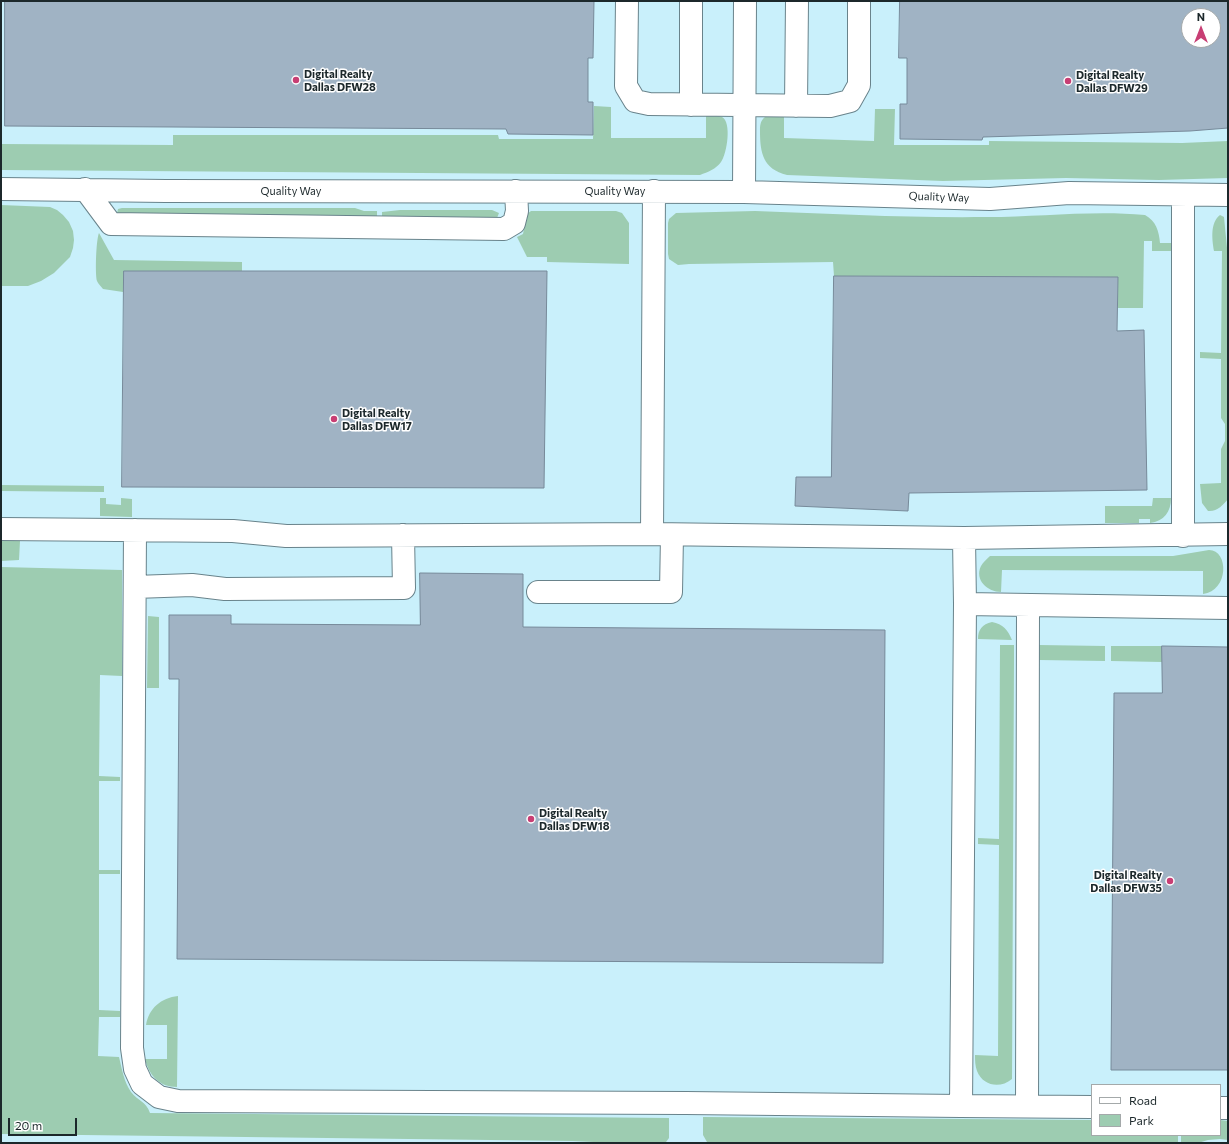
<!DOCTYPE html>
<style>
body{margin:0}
#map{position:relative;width:1229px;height:1144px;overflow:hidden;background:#def6fd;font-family:Commissioner,sans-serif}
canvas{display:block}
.frame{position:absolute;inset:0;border:2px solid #1c282b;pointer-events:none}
.legend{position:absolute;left:1091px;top:1084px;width:130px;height:52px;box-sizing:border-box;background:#fff;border:1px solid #a4a9aa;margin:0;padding:5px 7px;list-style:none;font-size:12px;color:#1c282b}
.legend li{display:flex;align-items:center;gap:8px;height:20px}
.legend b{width:20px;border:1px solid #a4a9aa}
.north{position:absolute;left:1181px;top:8px;width:40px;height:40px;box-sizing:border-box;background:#fff;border:1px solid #a4a9aa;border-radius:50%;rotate:0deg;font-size:11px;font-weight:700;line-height:16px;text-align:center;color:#1c282b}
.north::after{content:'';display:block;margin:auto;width:14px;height:18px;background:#c83e74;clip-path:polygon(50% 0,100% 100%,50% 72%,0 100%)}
.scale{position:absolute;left:8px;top:1118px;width:69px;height:18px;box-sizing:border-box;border:2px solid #1c282b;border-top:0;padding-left:5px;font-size:12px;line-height:14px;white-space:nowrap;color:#1c282b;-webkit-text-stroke:3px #fff;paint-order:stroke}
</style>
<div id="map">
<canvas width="1229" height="1144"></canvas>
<div class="frame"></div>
<ul class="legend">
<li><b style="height:5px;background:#fff"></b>Road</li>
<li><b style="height:11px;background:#9dccb1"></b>Park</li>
</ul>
<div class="north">N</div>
<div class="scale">20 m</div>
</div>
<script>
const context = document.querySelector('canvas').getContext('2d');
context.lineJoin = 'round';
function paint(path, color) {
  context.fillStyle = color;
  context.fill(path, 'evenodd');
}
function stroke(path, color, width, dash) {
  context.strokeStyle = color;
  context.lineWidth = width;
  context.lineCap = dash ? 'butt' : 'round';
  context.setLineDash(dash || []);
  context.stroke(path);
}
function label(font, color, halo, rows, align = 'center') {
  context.font = font + ' Commissioner,sans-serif';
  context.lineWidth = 3;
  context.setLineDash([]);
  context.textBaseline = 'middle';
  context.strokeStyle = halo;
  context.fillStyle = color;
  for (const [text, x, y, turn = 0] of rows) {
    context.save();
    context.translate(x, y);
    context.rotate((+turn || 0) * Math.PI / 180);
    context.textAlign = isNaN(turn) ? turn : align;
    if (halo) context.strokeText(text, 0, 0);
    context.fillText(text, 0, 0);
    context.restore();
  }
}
paint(new Path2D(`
 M1 1H1228V1143H1ZM1189 16H1213V40H1189ZM1092 1085H1220V1135H1092Z`), '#c9f0fb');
paint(new Path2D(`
 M594 106 611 107V138H706V116C711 116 718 115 722 117 732 122 727 154 721 162 716 169 708 172 700 175L1 170V144L173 145V135H498L499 139H593Z
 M875 109H895L894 145H989V141L1182 143 1228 141V178L1159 180 1066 178 943 181 787 175C763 169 760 153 760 131 760 126 760 121 765 117 770 114 778 116 784 116V138L874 141Z
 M1 205 50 207 57 210 63 215 69 222 73 231 74 240 73 248 70 257 54 273 41 281 28 286H1Z
 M122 208H355L364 211H377V216H382V212L400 210H492L499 213 497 218 117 213 118 209Z
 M531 211H616L622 213 629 223V264L547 262V257H527L517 237 523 234 527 214Z
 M755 211C833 214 910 218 987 217 1039 217 1093 210 1145 215 1156 221 1159 231 1160 243H1172V251H1152V241H1144L1143 308H1118V277L834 276 833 262 689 264 678 265 669 259 668 254V223L669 219 676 213Z
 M1220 215 1224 217 1228 258V499C1223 505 1217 512 1208 511L1202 503 1200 484 1221 483V449L1225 441V424L1221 418V359L1200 358V352L1221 353 1222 251H1214C1212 239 1210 223 1220 215Z
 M99 233 114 260 242 262V272L124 271 123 292 103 289C101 286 98 284 97 281 95 274 96 240 99 233Z
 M1 485 104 486V492L1 491Z
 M100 498H106V504L121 505V498L132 499V517L100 516Z
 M1153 498H1171C1171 512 1164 521 1150 523V519H1139V523H1105V506H1152Z
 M1 541H20L19 560 1 561Z
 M1209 550C1229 550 1229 591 1203 594V571L1002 570 1001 592C988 592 974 580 981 566 983 562 987 559 990 556H1173Z
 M1 567 122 570V676L100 675 99 776 120 777V781H99V870H120V874H99V1010L120 1011V1017H99L98 1056 119 1057C122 1069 124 1082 131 1092 138 1101 146 1101 150 1113L669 1118V1138L666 1142H594L572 1141 1 1134Z
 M148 616 159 617V688H147Z
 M992 622C1003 624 1008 630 1012 640L978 639C978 630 982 624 992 622Z
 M1000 645H1014V661L1012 1079C1000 1089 983 1086 977 1071 975 1066 975 1060 975 1055L998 1056 999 845 978 844V838L999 839Z
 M1039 645 1105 646V661L1039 660Z
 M1111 646H1162V662L1111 661Z
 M178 996 177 1087C159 1087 149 1075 145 1059H167V1025H146C149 1008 161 998 178 996Z
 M703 1117 1092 1120V1135H1178V1143L707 1142 703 1135Z
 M1220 1120 1228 1121V1140L1220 1139 1208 1140 1198 1143H1181V1135H1220Z`), '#9dccb1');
const building = new Path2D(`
 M5 1H594L593 58H588V102H593V135L508 134 506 129 5 126Z
 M900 1H1228V128L1190 131 983 137 982 140 900 139V104H907V58H899ZM1189 16H1213V40H1189Z
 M124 271H547L544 488 122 487Z
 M834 276 1118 277 1117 331 1144 330 1147 490 909 493 908 511 795 506 796 477H831Z
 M420 573 523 574V627L885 630 883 963 177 959 179 679H169V615H231V624L420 625Z
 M1162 646 1228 647V1070H1111L1114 693H1162Z`);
paint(building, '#a0b3c4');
stroke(building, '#778a9a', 1);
const minor = new Path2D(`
 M627 1 626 86 635 101 649 104 830 106 850 101 859 85V1
 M691 1V105
 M796 106 797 1
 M1 189 166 191 744 192 990 199 1069 193 1228 195
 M85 189 111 224 504 229 514 223 517 211 516 191
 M654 191 652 534 964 538 965 604 961 1106 1092 1107
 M744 192 745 1
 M1 529 233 531 286 536 652 534
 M135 530 132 1048 135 1069 142 1084 159 1097 178 1101 686 1103 961 1106
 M1183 536V195
 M964 538 1228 534
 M135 587 192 585 225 589 404 588 403 535
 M538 592H671L672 535
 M965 604 1228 608
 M1027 1106 1028 605
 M1220 1108H1228`);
stroke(minor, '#69838b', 24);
stroke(minor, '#fff', 22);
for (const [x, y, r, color] of [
 [296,80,4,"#c83e74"],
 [1068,81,4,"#c83e74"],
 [334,419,4,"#c83e74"],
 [531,819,4,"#c83e74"],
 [1170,881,4,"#c83e74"]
]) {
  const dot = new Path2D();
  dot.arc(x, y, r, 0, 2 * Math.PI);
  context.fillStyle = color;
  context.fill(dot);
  stroke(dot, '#fff', 1.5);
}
label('bold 11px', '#1c282b', '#fff', [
 ["Digital Realty",304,74],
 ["Dallas DFW28",304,87],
 ["Digital Realty",1076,75],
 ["Dallas DFW29",1076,88],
 ["Digital Realty",342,413],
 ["Dallas DFW17",342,426],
 ["Digital Realty",539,813],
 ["Dallas DFW18",539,826],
 ["Digital Realty",1162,875,"right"],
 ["Dallas DFW35",1162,888,"right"]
], 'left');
label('11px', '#1c282b', '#fff', [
 ["Quality Way",291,191],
 ["Quality Way",615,191],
 ["Quality Way",939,197,2]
]);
</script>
